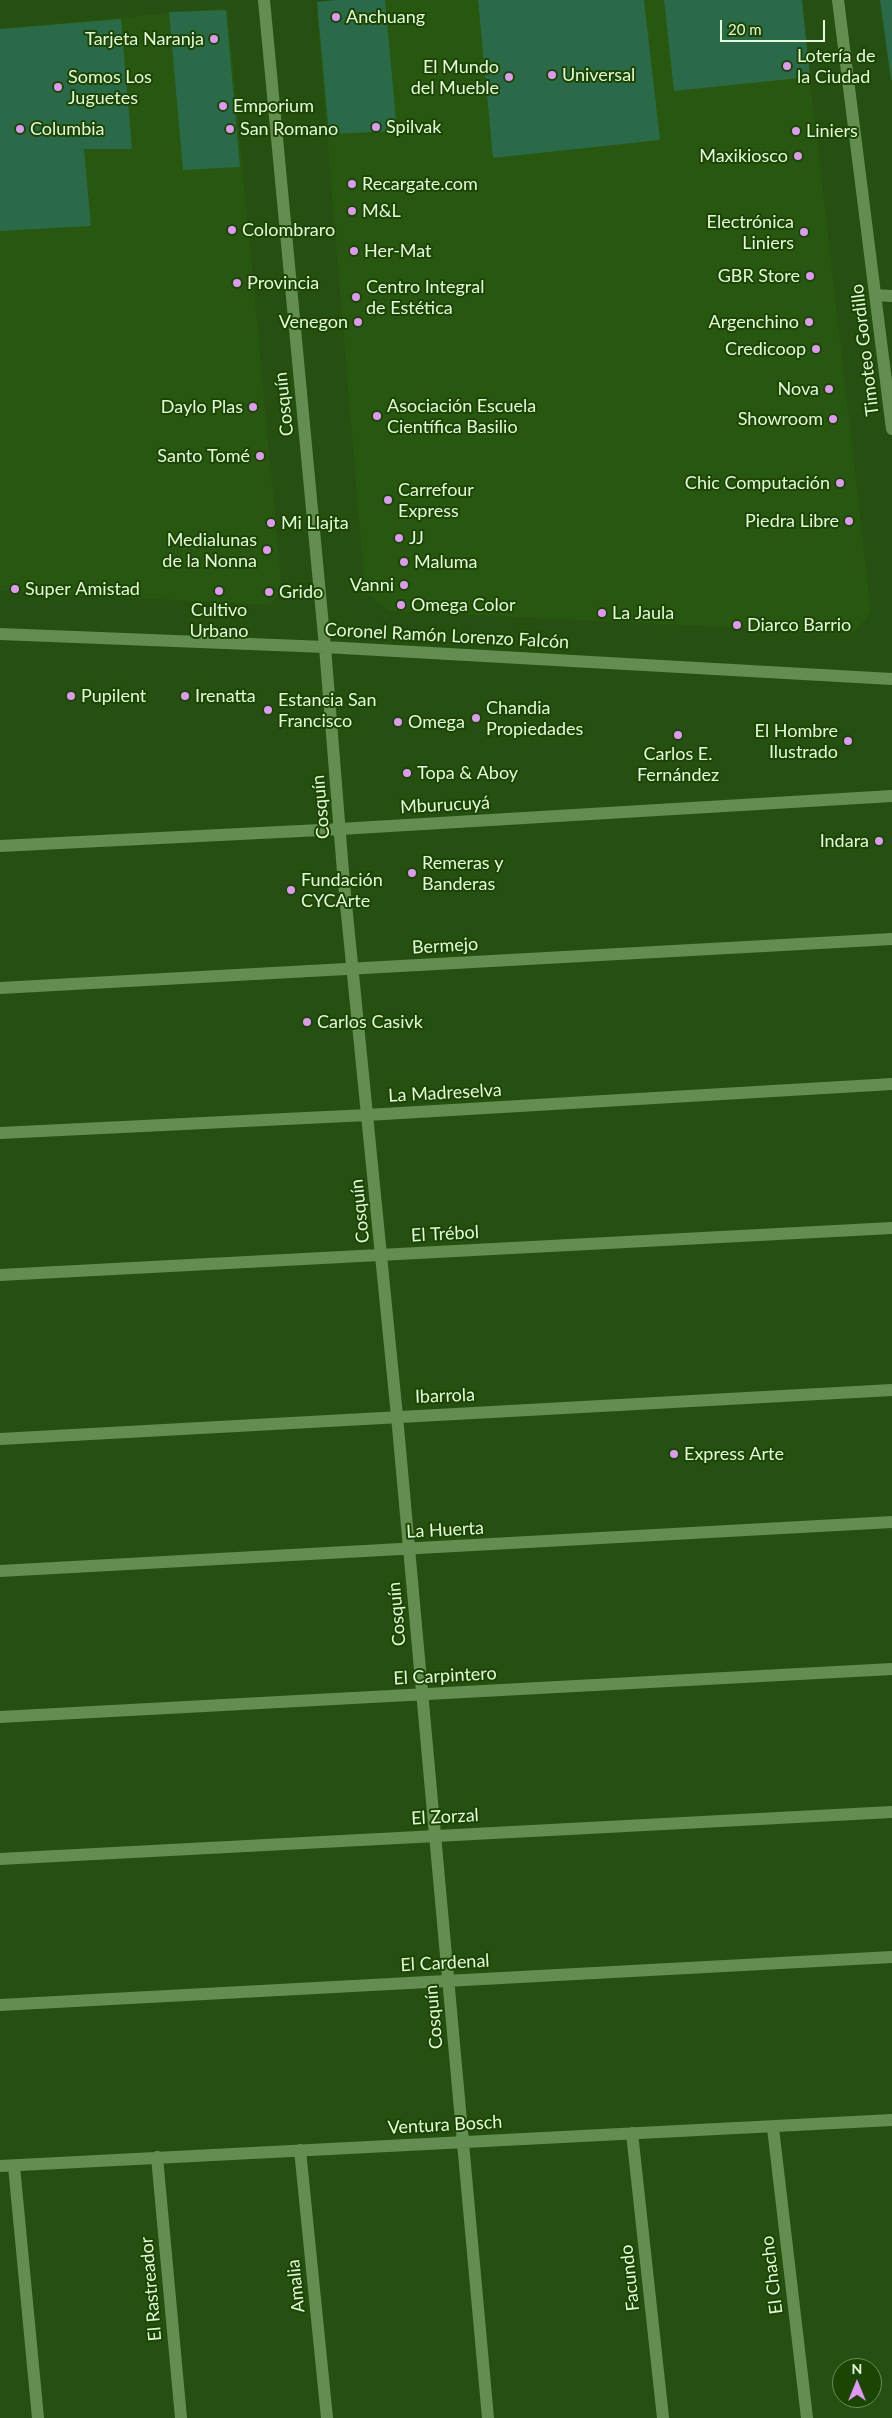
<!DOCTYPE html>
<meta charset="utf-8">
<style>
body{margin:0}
#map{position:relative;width:892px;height:2418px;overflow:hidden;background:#265012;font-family:Lato,sans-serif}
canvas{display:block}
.north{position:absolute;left:832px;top:2358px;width:50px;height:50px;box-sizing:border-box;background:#1c4503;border:1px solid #6b8d59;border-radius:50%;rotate:0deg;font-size:14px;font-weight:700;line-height:20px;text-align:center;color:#e2fad9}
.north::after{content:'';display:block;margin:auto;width:18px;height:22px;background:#dd99f4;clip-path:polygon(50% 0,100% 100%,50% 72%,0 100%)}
.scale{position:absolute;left:720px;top:20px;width:105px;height:22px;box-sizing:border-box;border:2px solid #e2fad9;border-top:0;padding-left:6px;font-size:15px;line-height:18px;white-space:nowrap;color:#e2fad9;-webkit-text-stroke:4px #1c4503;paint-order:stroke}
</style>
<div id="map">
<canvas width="892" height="2418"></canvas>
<div class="north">N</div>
<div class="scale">20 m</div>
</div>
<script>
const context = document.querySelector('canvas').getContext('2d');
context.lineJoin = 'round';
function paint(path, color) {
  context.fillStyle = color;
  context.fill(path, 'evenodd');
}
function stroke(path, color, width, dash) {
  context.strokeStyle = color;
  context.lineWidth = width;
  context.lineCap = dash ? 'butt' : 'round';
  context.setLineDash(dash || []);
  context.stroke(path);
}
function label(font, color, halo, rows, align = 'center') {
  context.font = font + ' Lato,sans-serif';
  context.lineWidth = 4;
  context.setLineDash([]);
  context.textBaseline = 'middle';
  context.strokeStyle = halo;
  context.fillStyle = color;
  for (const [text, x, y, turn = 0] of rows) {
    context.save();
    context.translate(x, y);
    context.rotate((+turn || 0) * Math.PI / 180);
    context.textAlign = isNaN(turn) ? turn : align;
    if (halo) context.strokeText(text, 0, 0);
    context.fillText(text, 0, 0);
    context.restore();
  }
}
paint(new Path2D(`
 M329 0H801L871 612 854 633 389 611 365 591 317 14 321 1Z
 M223 8 228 13 282 591 270 605 0 591V29Z`), '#28570f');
paint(new Path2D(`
 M337 0H385L397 131 329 134 317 2Z
 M478 0H644L660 140 493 158Z
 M664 0H802L810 77 674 91Z
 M880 0H892V80H891Z
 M226 10 240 167 183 170 169 12Z
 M121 19 132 149H84L91 226 0 231V29Z`), '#2a6a48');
stroke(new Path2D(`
 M264 0 325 647 344 884 397 1416 488 2418
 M838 0 892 429
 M876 295 892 296
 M0 634 325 647 892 679
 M0 846 340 829 892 796
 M0 988 892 939
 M0 1133 367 1115 892 1084
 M0 1275 892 1228
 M0 1439 892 1390
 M0 1571 892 1522
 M0 1717 892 1669
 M0 1859 892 1812
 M0 2005 892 1957
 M773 2128 807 2418
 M632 2133 663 2418
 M300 2150 327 2418
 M157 2157 181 2418
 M0 2166 892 2120
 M14 2166 38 2418`), '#628f50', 12);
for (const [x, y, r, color] of [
 [336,17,5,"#dd99f4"],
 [214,39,5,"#dd99f4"],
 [787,66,5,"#dd99f4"],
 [552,75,5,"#dd99f4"],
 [509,77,5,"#dd99f4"],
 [58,87,5,"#dd99f4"],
 [223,106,5,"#dd99f4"],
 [376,127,5,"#dd99f4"],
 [20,129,5,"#dd99f4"],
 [230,129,5,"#dd99f4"],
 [796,131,5,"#dd99f4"],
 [798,156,5,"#dd99f4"],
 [352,184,5,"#dd99f4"],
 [352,211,5,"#dd99f4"],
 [232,230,5,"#dd99f4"],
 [804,232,5,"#dd99f4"],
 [354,251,5,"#dd99f4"],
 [810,276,5,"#dd99f4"],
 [237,283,5,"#dd99f4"],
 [356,297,5,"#dd99f4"],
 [358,322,5,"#dd99f4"],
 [809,322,5,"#dd99f4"],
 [816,349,5,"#dd99f4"],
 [829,389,5,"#dd99f4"],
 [253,407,5,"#dd99f4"],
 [377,416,5,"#dd99f4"],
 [833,419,5,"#dd99f4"],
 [260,456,5,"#dd99f4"],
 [840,483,5,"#dd99f4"],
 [388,500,5,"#dd99f4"],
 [849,521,5,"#dd99f4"],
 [271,523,5,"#dd99f4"],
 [399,538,5,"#dd99f4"],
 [267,550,5,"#dd99f4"],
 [404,562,5,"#dd99f4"],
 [404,585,5,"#dd99f4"],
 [15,589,5,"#dd99f4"],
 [219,591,5,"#dd99f4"],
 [269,592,5,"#dd99f4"],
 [401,605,5,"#dd99f4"],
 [602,613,5,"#dd99f4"],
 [737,625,5,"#dd99f4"],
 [71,696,5,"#dd99f4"],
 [185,696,5,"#dd99f4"],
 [268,710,5,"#dd99f4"],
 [476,718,5,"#dd99f4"],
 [398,722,5,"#dd99f4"],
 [678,735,5,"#dd99f4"],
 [848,741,5,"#dd99f4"],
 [407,773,5,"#dd99f4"],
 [879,841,5,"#dd99f4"],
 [412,873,5,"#dd99f4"],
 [291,890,5,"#dd99f4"],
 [307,1022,5,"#dd99f4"],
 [674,1454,5,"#dd99f4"]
]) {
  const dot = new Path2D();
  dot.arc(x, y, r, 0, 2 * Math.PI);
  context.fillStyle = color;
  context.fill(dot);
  stroke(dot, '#1c4503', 2);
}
label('18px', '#e2fad9', '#1c4503', [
 ["Anchuang",346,17],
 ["Tarjeta Naranja",204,39,"right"],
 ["Lotería de",797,56],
 ["la Ciudad",797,77],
 ["El Mundo",499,67,"right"],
 ["del Mueble",499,88,"right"],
 ["Universal",562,75],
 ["Somos Los",68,77],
 ["Juguetes",68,98],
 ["Emporium",233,106],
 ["Spilvak",386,127],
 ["Columbia",30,129],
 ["San Romano",240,129],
 ["Liniers",806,131],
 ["Maxikiosco",788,156,"right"],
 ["Recargate.com",362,184],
 ["M&L",362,211],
 ["Electrónica",794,222,"right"],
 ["Liniers",794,243,"right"],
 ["Colombraro",242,230],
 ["Her-Mat",364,251],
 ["GBR Store",800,276,"right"],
 ["Provincia",247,283],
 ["Centro Integral",366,287],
 ["de Estética",366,308],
 ["Venegon",348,322,"right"],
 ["Argenchino",799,322,"right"],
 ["Credicoop",806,349,"right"],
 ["Nova",819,389,"right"],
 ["Asociación Escuela",387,406],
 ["Científica Basilio",387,427],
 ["Daylo Plas",243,407,"right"],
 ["Showroom",823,419,"right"],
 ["Santo Tomé",250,456,"right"],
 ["Chic Computación",830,483,"right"],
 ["Carrefour",398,490],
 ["Express",398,511],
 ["Piedra Libre",839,521,"right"],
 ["Mi Llajta",281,523],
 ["JJ",409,538],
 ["Medialunas",257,540,"right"],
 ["de la Nonna",257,561,"right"],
 ["Maluma",414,562],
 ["Vanni",394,585,"right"],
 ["Super Amistad",25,589],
 ["Grido",279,592],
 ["Omega Color",411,605],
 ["Cultivo",219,610,"center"],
 ["Urbano",219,631,"center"],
 ["La Jaula",612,613],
 ["Diarco Barrio",747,625],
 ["Pupilent",81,696],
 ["Irenatta",195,696],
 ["Estancia San",278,700],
 ["Francisco",278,721],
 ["Chandia",486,708],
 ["Propiedades",486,729],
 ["Omega",408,722],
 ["El Hombre",838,731,"right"],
 ["Ilustrado",838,752,"right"],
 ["Carlos E.",678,754,"center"],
 ["Fernández",678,775,"center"],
 ["Topa & Aboy",417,773],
 ["Indara",869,841,"right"],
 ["Remeras y",422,863],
 ["Banderas",422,884],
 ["Fundación",301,880],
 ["CYCArte",301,901],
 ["Carlos Casivk",317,1022],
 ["Express Arte",684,1454]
], 'left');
label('18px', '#e2fad9', '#1c4503', [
 ["Timoteo Gordillo",865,350,-97],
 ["Cosquín",284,404,-96],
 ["Coronel Ramón Lorenzo Falcón",447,636,3],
 ["Mburucuyá",445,805,-3],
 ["Cosquín",321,807,-95],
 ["Bermejo",445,946,-3],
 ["La Madreselva",445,1093,-3],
 ["Cosquín",360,1211,-96],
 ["El Trébol",445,1234,-3],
 ["Ibarrola",445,1396,-2],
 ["La Huerta",445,1530,-3],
 ["Cosquín",397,1614,-95],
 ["El Carpintero",445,1676,-3],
 ["El Zorzal",445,1817,-3],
 ["El Cardenal",445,1963,-3],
 ["Cosquín",434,2017,-95],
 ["Ventura Bosch",445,2125,-3],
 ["El Chacho",772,2275,-97],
 ["Facundo",630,2278,-96],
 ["Amalia",296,2286,-96],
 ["El Rastreador",151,2289,-95]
]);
</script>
